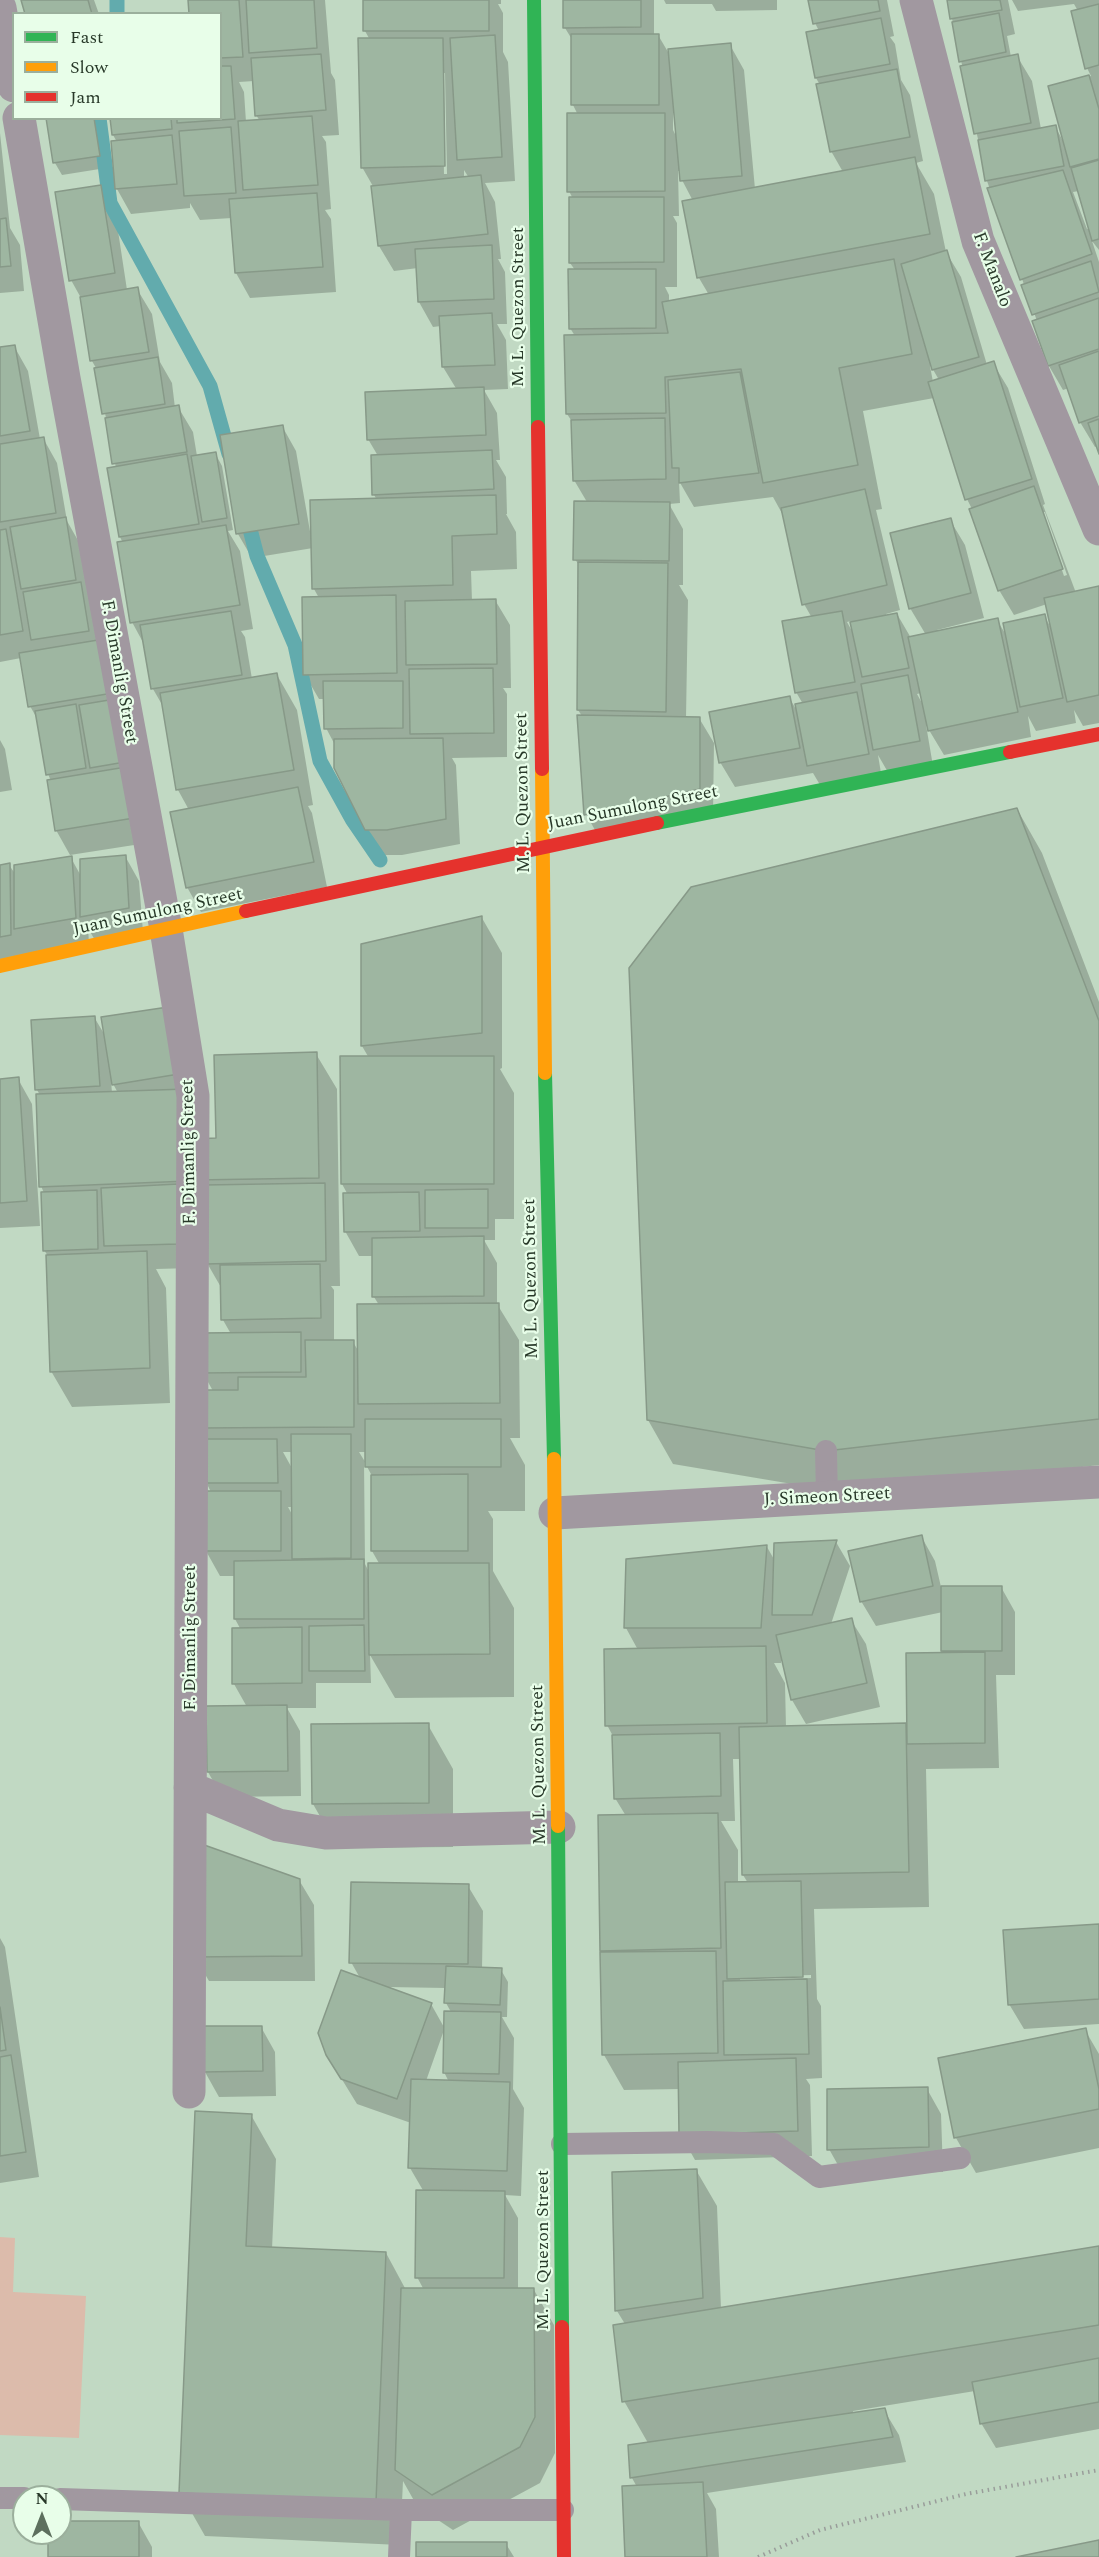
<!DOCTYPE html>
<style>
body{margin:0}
#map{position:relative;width:1099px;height:2557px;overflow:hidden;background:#c1d9c3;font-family:Spectral,serif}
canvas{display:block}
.legend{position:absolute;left:12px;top:12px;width:210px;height:108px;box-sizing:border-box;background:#e8fee9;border:2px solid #9baf9c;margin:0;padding:8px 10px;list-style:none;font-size:18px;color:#273828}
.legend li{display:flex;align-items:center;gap:12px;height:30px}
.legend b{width:30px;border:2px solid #9baf9c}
.north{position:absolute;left:12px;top:2485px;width:60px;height:60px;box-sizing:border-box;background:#e8fee9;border:2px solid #9baf9c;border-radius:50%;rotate:0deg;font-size:16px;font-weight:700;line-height:24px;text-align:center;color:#273828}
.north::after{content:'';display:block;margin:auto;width:21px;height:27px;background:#5d705e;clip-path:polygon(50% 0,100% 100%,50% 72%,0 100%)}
</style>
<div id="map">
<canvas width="1099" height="2557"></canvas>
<ul class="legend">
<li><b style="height:8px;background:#30b455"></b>Fast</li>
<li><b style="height:8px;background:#ff9f0a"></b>Slow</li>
<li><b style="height:8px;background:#e5322d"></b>Jam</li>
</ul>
<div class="north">N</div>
</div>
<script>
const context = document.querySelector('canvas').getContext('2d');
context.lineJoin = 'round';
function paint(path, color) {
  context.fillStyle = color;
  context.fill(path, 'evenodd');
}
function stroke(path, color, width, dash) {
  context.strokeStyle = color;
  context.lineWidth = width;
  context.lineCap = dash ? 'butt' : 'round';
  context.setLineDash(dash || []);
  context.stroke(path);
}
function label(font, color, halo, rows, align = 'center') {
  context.font = font + ' Spectral,serif';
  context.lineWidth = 4.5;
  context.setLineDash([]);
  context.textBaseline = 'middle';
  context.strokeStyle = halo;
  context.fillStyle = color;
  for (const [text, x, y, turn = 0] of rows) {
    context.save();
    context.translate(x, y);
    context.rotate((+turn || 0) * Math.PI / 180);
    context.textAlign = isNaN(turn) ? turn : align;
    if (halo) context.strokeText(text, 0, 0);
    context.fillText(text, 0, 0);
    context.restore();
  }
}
paint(new Path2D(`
 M0 2237 15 2238 13 2292 86 2296 79 2438 0 2435Z`), '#dcbbab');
paint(new Path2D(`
 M23 0H94L99 14H26Z
 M190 0H325L331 73 335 80 339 135 322 136 326 142 331 209 325 210 331 219 336 292 250 298 236 273 232 218 200 220 190 203V208L131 214 117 189 112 142H117L113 135 112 118H220V14ZM254 81 256 115 260 121 246 122 244 92 239 82Z
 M364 0H501V4H498L503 13V52L508 62 515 181 485 183 495 202 501 259H498L505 272 507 324H497L506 340 508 389 484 390 497 413 500 460H496L506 477 507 514H506L516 532 517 569 471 571 472 601 495 600 510 625 511 688H503L507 694V757L452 758 456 765 460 844 402 855H381L367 829 335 745 326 728 325 699H319L305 675 319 598 314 589 313 548 252 558 238 534 282 426 296 451 311 537H313L377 500 374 495 378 456 368 439 457 390 443 367 441 326 433 327 419 302 418 268 394 271 379 246 374 188 362 167 370 40 365 31ZM442 73H445L447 174H444ZM464 170 469 178H464Z
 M564 0H654V35H658L671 57 730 45 744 70 755 189 843 172 831 151 820 85 816 78 808 33 819 31 815 23 810 0H887L894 36 890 37 895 44 901 80 910 95 923 161 916 163 934 194 946 252 961 277 987 365 993 363 1008 388 1045 504 1043 505 1076 593 1099 587V723L1083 726 1074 710 1076 723 1036 731 1028 716 1031 737 944 755 926 725 933 766 889 774 878 755 882 779 823 790 813 773 735 787 720 762 789 697 798 713 803 704 796 692 812 618 804 604 784 517 773 497 694 507 679 481 680 503 669 504 683 529V585H679L688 600 686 718H699L714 743 713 814 600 839 586 814 582 716 578 710 580 567 575 559 587 502 574 480 573 423 567 414 575 336 570 328 575 270 570 263 573 199 569 191 578 115 573 105V41L565 28ZM673 105H675L678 140 673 130ZM678 171H681L682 180 693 201 684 203 699 278 709 295 669 302V295L665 287H677V223L673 216H679ZM930 366H931L939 380 933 382ZM934 398 967 499 972 509 999 590 1014 615 1047 604 1052 629 1044 616 1006 635 997 620 938 632 937 630 984 618 965 545 950 520 910 608 926 635 911 638 897 614 887 616 886 614 900 610 876 510 882 509 863 411ZM1042 512H1045L1067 575 1064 576ZM851 621 854 633H853L847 622ZM921 693 923 705 917 694Z
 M664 0H777V10L716 11 712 4H666Z
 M948 0H1008L1015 34 1007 36 1011 57 1017 56 1032 81 1041 129 1055 126 1064 143 1050 87 1091 76 1087 68 1078 11 1074 4 1018 11 1012 0H1099V250L1092 241 1099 262V449L1098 446 1095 447 1080 422 1069 388 1063 390 1049 366 1037 321 987 181ZM1079 191 1090 228 1087 229 1073 192Z
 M48 118H108L98 120 106 168 62 175 55 163Z
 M0 133 10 228 20 245 24 291 0 293Z
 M101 186 115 211 127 290 137 289 152 314 160 362 172 383 175 408 178 407 193 432 197 456 215 453 222 466 233 530 228 531 240 551 253 629 241 631 245 637 252 679 277 675 297 710 313 805 308 806 312 813 327 887 201 912 187 887 189 810 178 790 164 708 153 689 145 646 132 622 123 543 120 537 109 469 116 468 96 368 92 361 81 298 71 280Z
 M14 346 28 371 40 439 43 438 57 463 67 521 80 544 147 843 70 855 56 830 51 781 48 774 39 722 30 706 21 658 0 662V349Z
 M0 740 5 749 12 790 0 792Z
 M1017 809 1042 853 1099 1002V1465L852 1494 673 1464 648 1420Z
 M125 856 139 881 143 932 96 942 88 928 89 943 0 964V866L9 865 16 875 71 858 81 876Z
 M482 918 502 953V1068L500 1069 514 1093V1219H495V1240H484L497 1263V1304L519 1340 520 1438H510L525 1465V1511H488L493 1519V1571L514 1608V1697L395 1698 370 1655 371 1683H316V1708H287L300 1731 301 1796 222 1797 208 1772 247 1707 234 1684 241 1630 235 1619V1576H220L206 1551 211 1492 206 1482 200 1428 213 1391 203 1373 231 1334 223 1320 222 1289 207 1263 193 1268 156 1269 166 1288 170 1403 72 1407 51 1371 48 1256 44 1250V1193L41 1186 40 1095 37 1090 94 1017 106 1037 168 1008 206 1140 217 1139 316 1054 337 1089 340 1286H331L334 1290V1342H353L359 1352 379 1305 374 1297 373 1256H359L345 1231 348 1195 342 1184 369 1058 362 1046ZM111 1080 118 1093H112ZM283 1452H293V1470ZM359 1452H367V1465ZM364 1461 372 1476V1551L380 1565 369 1572 365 1564ZM288 1507H293V1516Z
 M18 1079 32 1104 40 1226 0 1228V1080Z
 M921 1536 935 1561 941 1587H1001L1015 1612V1675H996L999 1768 926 1769 929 1907 814 1909 817 1999 821 2006 822 2078 806 2079 810 2085 812 2156 695 2160 681 2135 680 2089 624 2090 604 2055 603 1954 601 1950 626 1816 615 1798 614 1738 607 1725 638 1650 626 1628 767 1547 775 1561 836 1542 850 1566 831 1624 851 1620 866 1644 880 1707 806 1724 792 1700 781 1656V1663H774L785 1683 786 1728 905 1725 908 1730 944 1654 943 1612 876 1626 861 1601ZM733 1759H741L743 1875 748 1883H738V1850L721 1821H735ZM811 1975V1978L740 1980V1977Z
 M428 1725 453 1769V1847L338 1848 313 1804Z
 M299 1880 314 1905 315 1981H209L195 1957Z
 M468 1886 483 1911 482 1969 501 1970 508 1982 507 2017H502L514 2038 513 2089 524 2108 521 2196 505 2195 518 2218V2290H534L554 2325 555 2453 540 2483 453 2530 417 2506 403 2481 400 2545 205 2536 180 2492 251 2115 276 2159 272 2249 386 2253 406 2290H424L417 2277 424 2192 410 2168 411 2123 357 2104 327 2055 360 1978 351 1962ZM387 1987 446 1988V2003L451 2012 445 2029 431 2004ZM444 2030V2072L449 2082 426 2081Z
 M1099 1925V2024L1024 2029 1009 2004Z
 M0 1938 5 1947 39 2177 0 2183Z
 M261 2027 275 2052 276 2096 219 2097 205 2072Z
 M1085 2030 1099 2054V2148L976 2173 956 2138 940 2060Z
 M927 2089 941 2114 943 2172 843 2174 829 2149Z
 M696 2170 717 2206 721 2309 1099 2247V2429L996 2448 981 2423 975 2391 853 2411V2414L884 2410 899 2435 906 2462 707 2493 716 2509 719 2557H627L637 2487 632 2478 629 2446 648 2443 624 2401 625 2324 617 2311 613 2173Z
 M60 2522H138L152 2547V2557H50V2533H60Z
 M506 2544 514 2557H418Z`), '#0003');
stroke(new Path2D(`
 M117 14V0
 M99 118 110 203 210 386 229 454
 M246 514 257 556 295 645 320 761 352 819 380 860`), '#62abad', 15);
const building = new Path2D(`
 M21 0H88L92 14H25Z
 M188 0H239L243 57 220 58V14H189Z
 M246 0H314L317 48 249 53Z
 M363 0H489V31H363Z
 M563 0H641V27L563 28Z
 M808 0H878L880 11 813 24Z
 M947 0H1000L1002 10 950 19Z
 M1099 4V65L1085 69 1071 11Z
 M999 13 1006 52 959 62 952 22Z
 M881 18 890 64 815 78 806 32Z
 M571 34H659V105H571Z
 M495 35 502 157 457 160 450 38Z
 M358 38H443L445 166 361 168Z
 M731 43 742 176 680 181 668 49Z
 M321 54 326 110 255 116 251 58Z
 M1018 54 1031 123 974 134 960 66Z
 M220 66H231L235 119 177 123V118H220Z
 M897 69 910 137 830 152 816 84Z
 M1089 75 1099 109V159L1070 167 1048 86Z
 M567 113H665V191L567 192Z
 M312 116 318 185 243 190 238 121Z
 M46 118H94L100 156 53 163Z
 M110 118H171L172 129 112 135Z
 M1056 125 1064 166 985 181 978 140Z
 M231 127 236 193 184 196 179 131Z
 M172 135 177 184 115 189 111 141Z
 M915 157 930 234 697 278 682 201Z
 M1099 160V239L1092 241 1071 168Z
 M1063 170 1092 254 1020 280 987 188Z
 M481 175 488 234 378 246 371 186Z
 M101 185 115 273 69 281 55 192Z
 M317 193 323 267 235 273 229 199Z
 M569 197H664V262L569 263Z
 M6 218 11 266 0 267V219Z
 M492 245 494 299 418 302 415 249Z
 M947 250 979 357 932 370 901 264Z
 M894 259 912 354 839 368 858 465 763 483 741 369 665 377 666 413 566 414 564 335 668 333 662 302Z
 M1091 261 1099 292 1032 315 1021 285Z
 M568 269H656V328L569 329Z
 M138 287 149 352 90 361 80 297Z
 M1099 298V349L1048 366 1032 321Z
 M492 313 495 365 442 367 439 316Z
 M15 345 30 431 0 436V347Z
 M1099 351V416L1079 423 1059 365Z
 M158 357 165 404 102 414 94 368Z
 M994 361 1032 479 965 500 928 382Z
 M740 372 759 473 679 483V468H672L668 380Z
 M484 387 486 435 367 440 365 392Z
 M179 405 187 452 112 464 105 418Z
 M665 418 666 479 573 481 571 420Z
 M1099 419V454L1088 423Z
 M283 425 299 524 236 534 220 435Z
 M44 437 56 513 0 522V444Z
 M492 450 494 489 372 495 371 455Z
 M216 452 227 518 202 522 191 456Z
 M187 454 199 524 119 537 107 468Z
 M1034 486 1063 569 998 591 969 509Z
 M865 489 887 585 802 605 781 508Z
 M496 495 497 534 452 536 453 585 312 589 310 500Z
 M574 501 670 502 669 561 573 560Z
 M66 517 76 580 21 589 10 527Z
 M951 518 971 593 909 609 890 533Z
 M226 525 240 605 130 623 117 542Z
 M6 529 23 631 0 635V530Z
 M578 562 668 563 666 712 577 710Z
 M81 582 89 631 31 640 23 592Z
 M1099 586V695L1067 702 1044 598Z
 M396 595 397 673 303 675 302 597Z
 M496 599 497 664 406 665 405 601Z
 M231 611 242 675 151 689 140 625Z
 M842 611 855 682 795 693 782 621Z
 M897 613 909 668 862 677 850 622Z
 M1045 614 1063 698 1020 707 1003 623Z
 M998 618 1018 712 928 731 908 637Z
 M98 640 107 694 28 707 19 653Z
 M493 668 494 733 410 734 409 669Z
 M277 673 294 770 176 790 160 693Z
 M908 675 920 741 873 750 861 684Z
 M323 681H403V728L324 729Z
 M857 692 869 754 807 766 795 704Z
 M790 696 800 748 719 763 709 712Z
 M115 699 125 762 90 768 79 705Z
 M76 704 86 768 46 775 35 711Z
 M577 715 700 717V789L584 815Z
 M443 738 446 819 387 830H365L334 768V739Z
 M126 767 134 818 55 831 47 780Z
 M298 787 314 862 186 888 170 812Z
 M1017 808 1099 1021V1419L826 1451 647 1420 629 968 691 887Z
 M126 855 129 908 80 917V859Z
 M72 856 76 918 14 929V865Z
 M10 863 11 935 0 937V865Z
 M482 916V1033L361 1046V944Z
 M168 1007 179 1074 112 1085 101 1017Z
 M95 1016 100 1086 35 1090 31 1020Z
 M317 1052 319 1178 196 1180 195 1139 216 1138 214 1055Z
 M340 1056H494V1184H341Z
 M19 1077 27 1201 0 1203V1079Z
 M186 1089 189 1181 39 1187 36 1094Z
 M325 1183 326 1261 206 1264 204 1185Z
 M178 1184 179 1244 104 1246 101 1188Z
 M488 1189V1228H425V1190Z
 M97 1190 98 1249 43 1251 41 1192Z
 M419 1192 420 1231 344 1232 343 1193Z
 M484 1236V1296L372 1297V1238Z
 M147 1251 150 1368 50 1372 46 1255Z
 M320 1264 321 1318 221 1320 220 1265Z
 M499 1303 500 1403 358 1404 357 1304Z
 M301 1332V1372L201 1373 200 1333Z
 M305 1340H354V1427L199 1428 198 1390H238V1377H306Z
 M365 1419H501V1467H365Z
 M291 1434H351V1558L292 1559Z
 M204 1439H277L278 1483H204Z
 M468 1474V1551H371V1475Z
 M203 1491H281V1551H204Z
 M922 1535 933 1586 860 1602 848 1551Z
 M837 1540 812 1615H772L774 1543Z
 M767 1545 761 1628H624L626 1559Z
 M364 1559V1619H234V1561Z
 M368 1563H489L490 1654 369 1655Z
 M941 1586H1002V1651H941Z
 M852 1618 867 1683 791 1700 776 1635Z
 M364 1625 365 1671H309V1626Z
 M302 1627V1683L232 1684V1628Z
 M766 1646 767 1723 605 1726 604 1649Z
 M985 1652V1743L907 1744 906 1653Z
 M287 1705 288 1771 207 1772 206 1706Z
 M429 1723V1803L312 1804 311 1724Z
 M906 1723 909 1872 742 1875 739 1727Z
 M720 1733 721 1796 614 1799 612 1735Z
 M718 1813 721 1948 600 1951 598 1815Z
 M193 1841 300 1879 302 1956 193 1957Z
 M801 1881 803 1977 727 1979 725 1882Z
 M351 1882 469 1884 468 1964 349 1963Z
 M1099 1924V1999L1008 2005 1003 1930Z
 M716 1951 718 2053 602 2055 600 1952Z
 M446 1966 502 1968 500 2005 444 2003Z
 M341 1970 432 2003 397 2099 341 2079 326 2055 318 2033Z
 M807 1979 809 2054 724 2055 723 1981Z
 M0 2007 6 2050 0 2051Z
 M444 2011 501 2012 499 2074 443 2073Z
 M203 2026H262L263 2071 203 2072Z
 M1086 2028 1099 2089V2109L954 2138 938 2058Z
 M11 2055 26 2152 0 2156V2057Z
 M796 2058 798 2131 679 2135 678 2062Z
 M411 2079 510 2082 507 2171 408 2168Z
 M928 2087 929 2147 827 2150V2089Z
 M195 2111 252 2114 246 2246 386 2252 376 2502 179 2493Z
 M697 2169 703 2298 615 2311 612 2172Z
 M416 2190 505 2191 504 2278H415Z
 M1099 2246V2325L622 2402 613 2325Z
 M401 2288H534L535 2417 520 2447 432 2495 395 2470Z
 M1099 2358V2402L980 2424 972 2382Z
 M885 2408 893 2437 630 2478 628 2445Z
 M703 2482 707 2557H625L622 2486Z
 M60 2521H139V2557H48V2533H60Z
 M1099 2540V2557H1016Z
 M416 2542H507V2557H416Z`);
paint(building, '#9eb6a1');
stroke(building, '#879988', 1.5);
stroke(new Path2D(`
 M758 2557 820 2530 966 2494 1099 2470`), '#999d9a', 4, [1.5, 4.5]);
stroke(new Path2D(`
 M826 1451 827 1498
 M562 2144 708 2142 774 2144 819 2177 960 2158
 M0 2498H24
 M60 2499 401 2510H563
 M399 2557 401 2510`), '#a198a0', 22);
stroke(new Path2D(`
 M916 0 978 241 1099 529
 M0 8 14 86
 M19 118 64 378 166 929 193 1096 189 2092
 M555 1513 1099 1482
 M190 1788 278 1825 326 1833 559 1827`), '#a198a0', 33);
stroke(new Path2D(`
 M534 0 538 427
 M657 823 1010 752
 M545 1073 554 1459
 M558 1826 562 2327`), '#30b455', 14);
stroke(new Path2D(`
 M542 769 545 1073
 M0 966 246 911
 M554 1459 558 1826`), '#ff9f0a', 14);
stroke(new Path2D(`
 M538 427 542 769
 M1010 752 1099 734
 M246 911 657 823
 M562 2327 564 2557`), '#e5322d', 14);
label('18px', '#273828', '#e8fee9', [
 ["F. Manalo",991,270,69],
 ["M. L. Quezon Street",519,307,-90],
 ["F. Dimanlig Street",118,672,80],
 ["M. L. Quezon Street",524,793,-91],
 ["Juan Sumulong Street",633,809,-11],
 ["Juan Sumulong Street",158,913,-12],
 ["F. Dimanlig Street",190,1152,-91],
 ["M. L. Quezon Street",532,1279,-91],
 ["J. Simeon Street",827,1498,-3],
 ["F. Dimanlig Street",191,1638,-90],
 ["M. L. Quezon Street",540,1765,-91],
 ["M. L. Quezon Street",544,2250,-90]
]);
</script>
